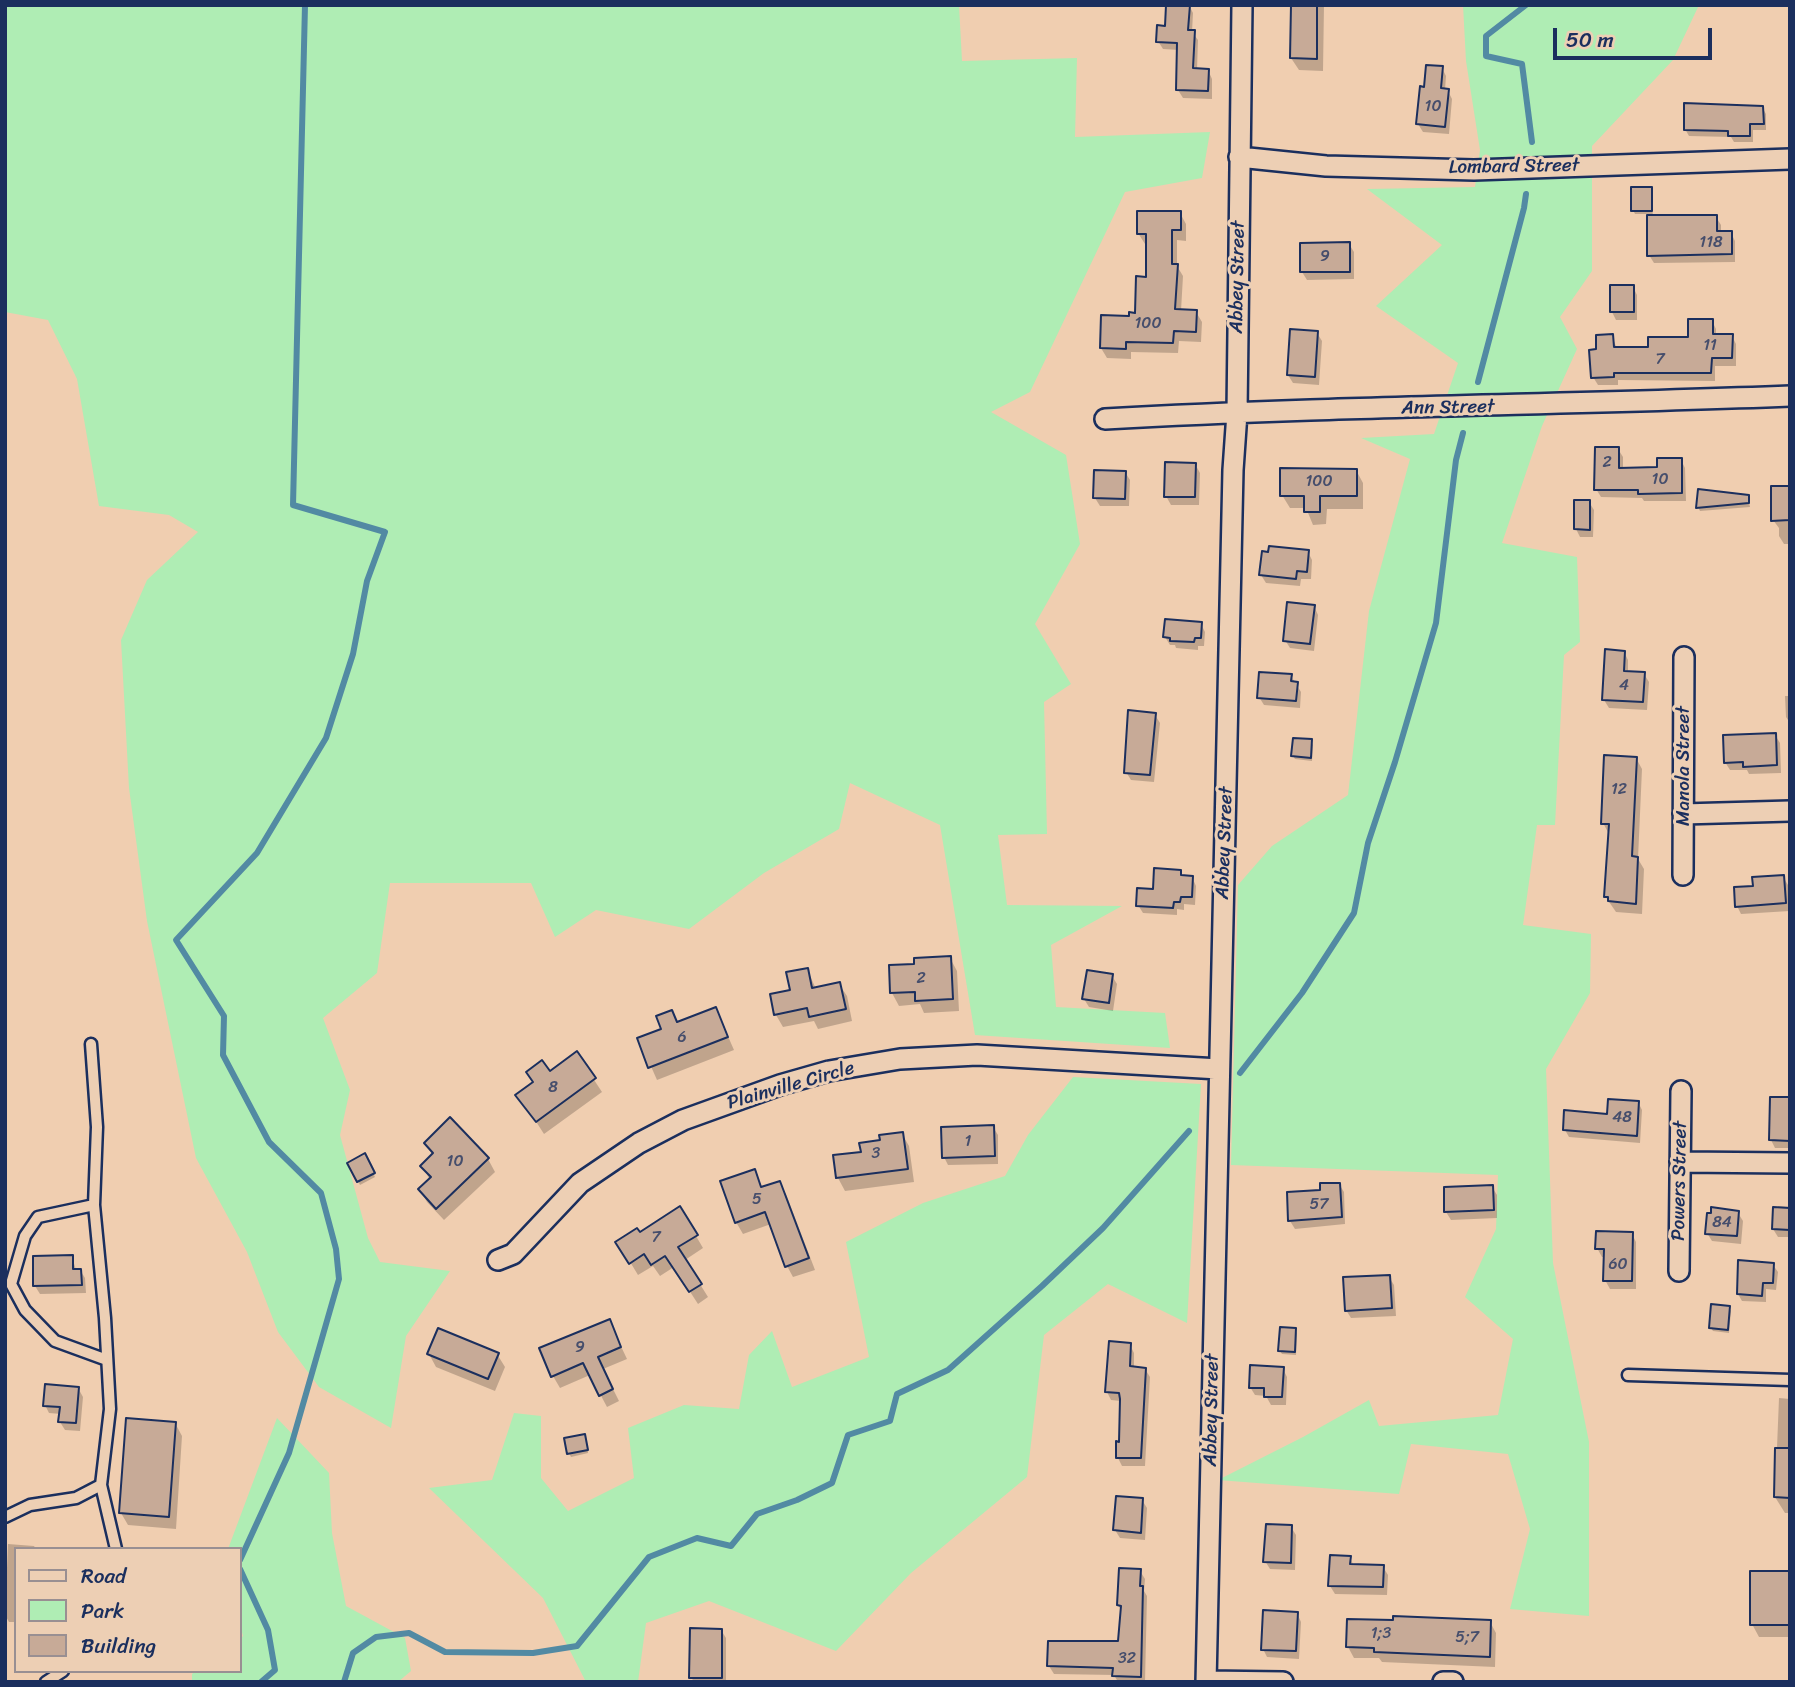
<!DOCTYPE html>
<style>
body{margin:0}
#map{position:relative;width:1795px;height:1687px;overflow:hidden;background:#f0ceb0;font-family:Sriracha,sans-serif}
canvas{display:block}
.frame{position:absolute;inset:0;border:7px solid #1b2f5e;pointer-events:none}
.legend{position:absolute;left:14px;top:1547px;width:228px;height:126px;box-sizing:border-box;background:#edcfb4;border:2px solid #998f92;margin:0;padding:9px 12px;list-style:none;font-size:21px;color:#1b2f5e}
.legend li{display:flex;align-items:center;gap:14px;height:35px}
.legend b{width:35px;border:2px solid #998f92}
.scale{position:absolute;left:1553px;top:28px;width:159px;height:32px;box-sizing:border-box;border:4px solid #1b2f5e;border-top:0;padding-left:9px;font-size:21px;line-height:24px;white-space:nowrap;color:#1b2f5e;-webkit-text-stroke:5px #edcfb4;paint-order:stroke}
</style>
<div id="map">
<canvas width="1795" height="1687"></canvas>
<div class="frame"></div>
<ul class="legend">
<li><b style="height:9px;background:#edcfb4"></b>Road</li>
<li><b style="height:19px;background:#afedb4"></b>Park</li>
<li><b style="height:19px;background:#c7aa97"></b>Building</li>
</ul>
<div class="scale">50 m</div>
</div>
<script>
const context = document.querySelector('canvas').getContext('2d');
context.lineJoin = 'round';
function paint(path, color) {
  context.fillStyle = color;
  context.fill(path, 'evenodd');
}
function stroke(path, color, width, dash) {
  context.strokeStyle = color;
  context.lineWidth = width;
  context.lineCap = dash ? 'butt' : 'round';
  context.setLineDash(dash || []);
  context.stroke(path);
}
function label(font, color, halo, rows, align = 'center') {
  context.font = font + ' Sriracha,sans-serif';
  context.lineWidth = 6;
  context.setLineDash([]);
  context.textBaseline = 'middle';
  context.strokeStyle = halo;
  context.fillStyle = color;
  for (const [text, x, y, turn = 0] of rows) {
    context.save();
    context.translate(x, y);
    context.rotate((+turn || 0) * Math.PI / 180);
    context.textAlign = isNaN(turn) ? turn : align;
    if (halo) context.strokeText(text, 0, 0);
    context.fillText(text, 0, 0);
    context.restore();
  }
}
paint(new Path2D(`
 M5 5H959L962 61 1077 58 1075 137 1210 132 1202 178 1125 192 1030 392 991 412 1066 455 1080 544 1035 624 1071 684 1044 702 1047 834 998 835 1007 905 1122 906 1051 945 1056 1007 1165 1013 1170 1048 975 1035 940 825 850 783 839 829 764 873 689 929 596 910 555 937 531 883H390L377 973 323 1018 350 1090 340 1135 368 1238 380 1262 450 1271 406 1336 391 1428 319 1387 278 1332 247 1252 196 1158 147 921 129 788 121 640 147 580 198 532 169 515 99 506 77 379 48 320 5 312Z
 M1463 5H1699L1673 60 1592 146V271L1560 317 1577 349 1542 426 1502 543 1577 557 1580 642 1564 655 1555 825H1537L1523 925 1591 934 1590 993 1546 1069 1553 1263 1589 1442V1616L1510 1609 1530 1529 1508 1454 1411 1444 1399 1494 1218 1480 1303 1437 1369 1400 1379 1426 1498 1415 1513 1339 1465 1297 1496 1229 1498 1175 1231 1165 1238 885 1272 846 1348 795 1369 611 1410 459 1361 438 1434 434 1458 363 1376 306 1442 245 1367 189 1475 187 1480 150 1466 61Z
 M1073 1077 1201 1084 1187 1323 1108 1284 1044 1335 1027 1477 911 1573 836 1651 709 1601 646 1623 638 1682H586L543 1598 429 1488 492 1480 514 1413 541 1416V1478L568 1511 634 1478 628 1428 684 1405 739 1409 749 1355 772 1331 792 1387 869 1357 846 1242 923 1203 1005 1176 1028 1135Z
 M277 1418 329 1473 332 1533 346 1606 405 1638 411 1671 398 1682H192V1674L196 1671H240V1639L243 1636 240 1625V1549H228Z`), '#afedb4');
paint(new Path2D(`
 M1189 5 1193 13 1192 32 1198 40 1197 70H1208L1212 79V99L1183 98 1178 90 1179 50 1163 49 1158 41 1166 28Z
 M1293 5H1324L1323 71 1299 70 1291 58Z
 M1442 68 1446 76 1445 90 1448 91 1452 99 1449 134 1423 132 1418 124 1426 88Z
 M1762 107 1766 114V130H1753V142H1734L1731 137 1689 136 1685 129Z
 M1651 189 1653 217H1716L1721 225V233H1731L1735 241V262L1654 263 1649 255V214H1635L1633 210Z
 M1180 213 1186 224V241L1177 240V266L1183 276 1181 311 1196 312 1202 322 1201 342 1179 341 1178 353 1131 352V359L1107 358 1101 348 1136 314 1147 278 1148 244H1145L1138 233Z
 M1349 244 1354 252V279L1307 280 1302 272Z
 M1633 287 1637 295V320H1616L1612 312Z
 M1712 321 1716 329V336H1732L1736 344V366H1715V381L1618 380V385H1598L1593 377 1598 351 1612 336 1617 349H1649L1689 338Z
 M1317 333 1322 341 1319 385 1293 383 1288 375Z
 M1618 449 1623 457V469H1659L1681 460 1685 468 1686 501H1644L1642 498 1601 497 1596 489Z
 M1195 464 1200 473 1199 505H1171L1166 496Z
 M1356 470 1363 483V509H1327L1326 524 1313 525 1306 508H1290L1282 495Z
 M1125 472 1130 480 1129 506H1100L1095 498Z
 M1790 488V544H1784L1779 536V528L1773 520Z
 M1748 497 1750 507 1700 511 1698 507Z
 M1589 502 1594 510 1593 537H1580L1576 529Z
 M1308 552 1312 560 1311 579H1301L1300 586 1266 583 1261 575 1270 554Z
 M1314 606 1318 615 1314 651 1290 648 1285 640Z
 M1201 624 1205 632 1204 646H1198V650L1176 648 1175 645H1170L1165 637Z
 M1624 652 1628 660V673L1644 674 1649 682 1647 710 1609 708 1604 700Z
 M1291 676 1301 692 1300 708 1264 705 1259 697Z
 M1785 696H1790V723L1786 717Z
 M1155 715 1160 723 1154 782 1131 780 1126 772Z
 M1775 735 1780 743 1781 773 1749 774 1747 770H1730L1725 762Z
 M1311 741 1313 745 1312 761 1295 759 1293 756Z
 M1636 758 1642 769 1638 859 1644 869 1642 914 1616 912 1605 896 1609 834 1603 823Z
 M1180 872 1183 877H1192L1196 886 1195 905 1184 904V910L1177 909V915L1143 913 1138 905Z
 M1783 877 1788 885 1790 911 1741 914 1737 906 1755 887Z
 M950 958 957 971 959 1011 924 1013 920 1004 899 1006 892 993 916 965Z
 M807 969 816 989 839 984 847 996 852 1021 818 1029 814 1021 783 1027 776 1015Z
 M1112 976 1117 984 1113 1011 1089 1007 1084 999Z
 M716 1009 734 1050 657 1080 639 1039Z
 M577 1054 602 1092 544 1134 526 1106 550 1073Z
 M1790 1099V1148H1775L1771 1140Z
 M1638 1102 1642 1110 1640 1143 1569 1137 1565 1130 1608 1116Z
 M993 1127 998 1135V1164L948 1165 944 1157Z
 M902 1134 909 1146 914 1182 845 1191 838 1178 835 1157 863 1153 882 1142Z
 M426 1144 488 1159 495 1172 444 1220 427 1202 420 1190 430 1180 422 1166 433 1156Z
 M364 1156 375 1177 360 1185 349 1163Z
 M754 1171 763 1189 779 1183 786 1194 815 1270 793 1277 787 1266 771 1224 743 1234 736 1222Z
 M1339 1184 1344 1192 1345 1224 1295 1229 1290 1221Z
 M1492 1187 1497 1195V1218L1451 1220 1446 1212Z
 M1778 1206 1790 1207V1237H1778L1773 1229Z
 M1738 1213 1743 1221 1741 1244 1712 1241 1707 1233Z
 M639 1234 696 1236 703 1248 685 1260 708 1297 698 1304 674 1267 660 1276 653 1266 638 1275 618 1242Z
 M1632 1234 1636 1242V1289H1610L1605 1280V1257H1602L1597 1248Z
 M72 1257 76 1270H80L85 1278 86 1293 40 1294 35 1286Z
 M1773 1265 1778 1272 1776 1290 1766 1289V1302L1742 1301 1738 1294Z
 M1389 1277 1394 1285 1396 1316 1351 1318 1346 1310Z
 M1729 1308 1731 1311 1729 1333 1713 1331 1711 1328Z
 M609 1321 627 1359 603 1369 619 1401 607 1407 590 1375 560 1388 553 1376Z
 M1295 1330 1297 1333 1296 1355 1282 1354 1280 1351Z
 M1130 1345 1134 1353V1368L1145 1369 1150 1377 1145 1466H1122L1118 1458 1121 1444V1401L1111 1400 1107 1392Z
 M429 1354H497L505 1367 495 1391 436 1367Z
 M1283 1369 1287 1377 1286 1405H1271L1266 1396 1255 1395 1250 1387Z
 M78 1388 83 1397 80 1431 65 1430 60 1422 61 1414 49 1413 45 1405Z
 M1779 1398 1790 1399V1513H1785L1775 1497Z
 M175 1423 182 1436 176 1529 128 1525 121 1513Z
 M586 1439 588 1453 571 1457 569 1453Z
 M1142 1500 1147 1508 1145 1540 1120 1538 1115 1530Z
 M1291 1527 1296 1535 1295 1570 1270 1569 1265 1561Z
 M8 1544 34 1546 36 1549H16V1622H9L5 1615Z
 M1350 1558 1354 1566 1383 1567 1388 1575 1387 1595 1335 1594 1330 1586Z
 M1140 1571 1145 1579 1144 1591 1147 1596 1145 1682H1118L1114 1675 1054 1674 1049 1666 1119 1643 1122 1611 1118 1605Z
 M1790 1573V1637H1759L1752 1624Z
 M1297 1613 1301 1622 1299 1659 1267 1657 1263 1649Z
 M1394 1622H1490L1496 1633 1495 1667 1382 1662 1379 1658H1354L1348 1647Z
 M721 1630 726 1638V1682H694L691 1677Z`), '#0003');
stroke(new Path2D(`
 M1526 5 1486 36V56L1522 64 1532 142
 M1478 382 1524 208 1526 194
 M1240 1073 1302 993 1354 913 1368 843 1395 762 1436 623 1456 460 1463 433
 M240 1560 289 1453 339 1279 336 1249 321 1193 269 1142 223 1055 224 1016 176 940 257 853 326 738 353 654 367 581 385 532 293 505 305 5
 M240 1569 268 1630 275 1670 261 1682
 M344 1682 353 1653 376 1637 409 1633 445 1652 533 1653 577 1646 649 1557 697 1538 731 1546 757 1514 797 1500 832 1483 848 1435 890 1421 897 1394 948 1370 1042 1286 1103 1228 1189 1131`), '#528aa3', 6);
const building = new Path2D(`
 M1166 5H1190L1188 30H1195L1193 68 1209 69 1208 91 1176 90 1177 43 1156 42 1157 25 1165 26Z
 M1291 5H1317V59L1290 58Z
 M1426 65 1443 66 1441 88 1449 89 1445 127 1416 124 1420 86 1424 87Z
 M1684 103 1763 106 1764 124H1750V136H1728V131L1684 130Z
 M1631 187H1652V211H1631Z
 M1137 211H1181V230H1172V264H1178L1175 309 1197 310 1196 332 1174 331 1173 343 1126 342V349L1100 348 1101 315 1129 316V312L1135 313 1136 276 1146 277V234H1137Z
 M1647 215H1717V231H1732V254L1647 256Z
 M1350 242V272H1300V243Z
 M1610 285H1634V312H1610Z
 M1688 319H1713V334H1733L1732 358H1712L1711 373H1614V377L1591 378 1589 350 1596 349V335L1613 334 1614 347H1648V337H1688Z
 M1290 329 1318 331 1315 377 1287 375Z
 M1595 447H1619V468L1657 467V458H1682V493L1638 494V490H1594Z
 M1165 462 1196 463 1195 497H1164Z
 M1280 468 1357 469V496H1320V512H1304V496H1280Z
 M1094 470 1126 471 1125 499 1093 498Z
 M1771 486H1790V520L1771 521Z
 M1698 489 1749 495V503L1696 508Z
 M1574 500H1590V530L1574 529Z
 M1269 546 1309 550 1307 572 1297 571 1296 579 1259 575 1262 551 1268 552Z
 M1287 602 1315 605 1310 644 1283 641Z
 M1165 619 1202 622 1201 638H1195L1194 642 1170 641V638L1163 637Z
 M1605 649 1625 651 1624 671 1645 672 1643 702 1602 700Z
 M1259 672 1292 674 1291 681 1298 682 1296 701 1257 698Z
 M1128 710 1156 713 1150 775 1124 773Z
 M1776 733 1777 765 1743 767V762L1724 763 1723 735Z
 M1293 738 1312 739 1311 758 1291 756Z
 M1604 755 1637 757 1632 856 1638 857 1636 904 1608 901V897H1604L1609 824H1601Z
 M1154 868 1181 870V875L1193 876 1192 897H1181L1180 902H1174L1173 908 1136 906 1137 888 1153 889Z
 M1784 875 1786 903 1735 907 1734 887 1753 886 1752 877Z
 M951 956 953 999 915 1001V992L890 993 889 965 914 964V958Z
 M808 968 812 988 840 982 846 1009 809 1017 807 1008 774 1015 770 994 790 990 786 972Z
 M1087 970 1113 974 1109 1003 1082 999Z
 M716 1007 728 1037 648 1068 637 1038 661 1029 656 1016 672 1010 677 1022Z
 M577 1051 596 1078 536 1122 515 1095 533 1082 526 1072 542 1060 550 1071Z
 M1770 1097H1790V1141L1769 1140Z
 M1608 1099 1639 1101 1637 1136 1563 1130 1564 1110 1607 1114Z
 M450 1117 489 1158 436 1209 418 1189 431 1177 420 1166 433 1153 424 1143Z
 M994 1125 995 1156 942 1158 941 1127Z
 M903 1132 908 1169 836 1178 833 1155 861 1152 859 1143 880 1140 879 1135Z
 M365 1153 375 1173 357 1182 347 1163Z
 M755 1169 761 1187 780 1181 809 1258 785 1267 765 1212 735 1223 720 1181Z
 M1320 1183H1340L1342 1217 1288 1221 1287 1192 1320 1190Z
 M1493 1185 1494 1210 1444 1212V1187Z
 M680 1206 698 1235 678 1247 702 1284 689 1292 665 1256 651 1265 644 1254 629 1264 615 1242 637 1228 640 1232Z
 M1711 1207 1739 1211 1737 1236 1705 1234 1707 1213H1711Z
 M1773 1207 1790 1208V1230L1772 1229Z
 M1596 1231 1633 1232 1632 1281H1603L1604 1249H1595Z
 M73 1255V1269H81L82 1285 33 1286V1256Z
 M1738 1260 1774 1263 1773 1283H1763L1762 1296 1737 1294Z
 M1390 1275 1392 1308 1345 1311 1343 1277Z
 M1711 1304 1730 1306 1728 1330 1709 1328Z
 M610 1319 621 1347 598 1357 613 1389 599 1396 583 1363 551 1377 539 1348Z
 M1280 1327 1296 1328 1295 1352 1278 1351Z
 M438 1328 499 1353 488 1379 427 1354Z
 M1109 1341 1131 1343 1130 1366 1146 1368 1141 1458H1116V1441L1119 1442 1120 1399 1119 1393 1105 1392Z
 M1250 1365 1284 1367 1282 1397H1264V1388H1249Z
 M45 1384 79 1387 76 1423 58 1422 60 1407 43 1406Z
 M126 1418 176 1422 169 1517 119 1513Z
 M585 1434 588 1450 567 1454 564 1438Z
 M1775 1448H1790V1498L1774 1497Z
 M1116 1496 1143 1498 1141 1533 1113 1530Z
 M1266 1524 1292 1525 1291 1563 1263 1562Z
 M1330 1555 1351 1556 1350 1564 1384 1565 1383 1587 1328 1586Z
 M1119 1568 1141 1569 1140 1586H1143L1141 1677 1112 1676 1113 1668 1047 1666 1048 1641H1118L1121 1606 1117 1605Z
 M1750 1571H1790V1625H1750Z
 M1263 1610 1298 1612 1296 1651 1261 1650Z
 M1393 1616 1491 1620 1490 1657 1374 1652V1648L1346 1647 1347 1619 1393 1620Z
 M690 1628 722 1629V1678H689Z`);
paint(building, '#c7aa97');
stroke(building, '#1b2f5e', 2);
const service = new Path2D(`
 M91 1044 97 1127 94 1205 105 1318 110 1409 101 1485 116 1549
 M94 1205 38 1217 25 1236 11 1284 25 1310 55 1341 107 1360
 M1628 1375 1790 1380
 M5 1517 30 1505 76 1498 101 1485
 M46 1682 63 1671`);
const minor = new Path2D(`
 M1239 157 1326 166 1474 170 1790 159
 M1105 419C1333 406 1562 405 1790 396
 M1683 814 1790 811
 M1683 875 1684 657
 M1680 1162 1790 1163
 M498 1260 513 1254 580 1183 639 1143 683 1120 780 1085 829 1071 900 1059 977 1055 1219 1069
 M1679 1271 1681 1091
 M1206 1681 1283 1682
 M1206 1682 1233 470 1237 413 1242 5
 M1443 1682H1453`);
stroke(service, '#1b2f5e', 15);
stroke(minor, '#1b2f5e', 24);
stroke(service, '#edcfb4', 10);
stroke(minor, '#edcfb4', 19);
label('16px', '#464e6c', null, [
 ["10",1433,107],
 ["118",1711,243],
 ["9",1325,257],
 ["100",1148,324],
 ["11",1710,346],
 ["7",1660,360],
 ["2",1607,463],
 ["10",1660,480],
 ["100",1319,482],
 ["4",1624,686],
 ["12",1619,790],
 ["2",921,979],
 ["6",682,1038],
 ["8",553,1088],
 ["48",1622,1118],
 ["1",968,1142],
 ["3",876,1154],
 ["10",455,1162],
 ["5",757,1200],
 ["57",1319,1205],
 ["84",1722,1223],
 ["7",656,1238],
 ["60",1618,1265],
 ["9",580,1348],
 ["1;3",1381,1634],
 ["5;7",1467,1638],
 ["32",1127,1659]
]);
label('19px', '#1b2f5e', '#edcfb4', [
 ["Lombard Street",1514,167,-1],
 ["Abbey Street",1238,277,-89],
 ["Ann Street",1448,408,-1],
 ["Manola Street",1684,766,-90],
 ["Abbey Street",1225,843,-88],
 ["Plainville Circle",791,1086,-16],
 ["Powers Street",1680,1181,-89],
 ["Abbey Street",1212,1410,-89]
]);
</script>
